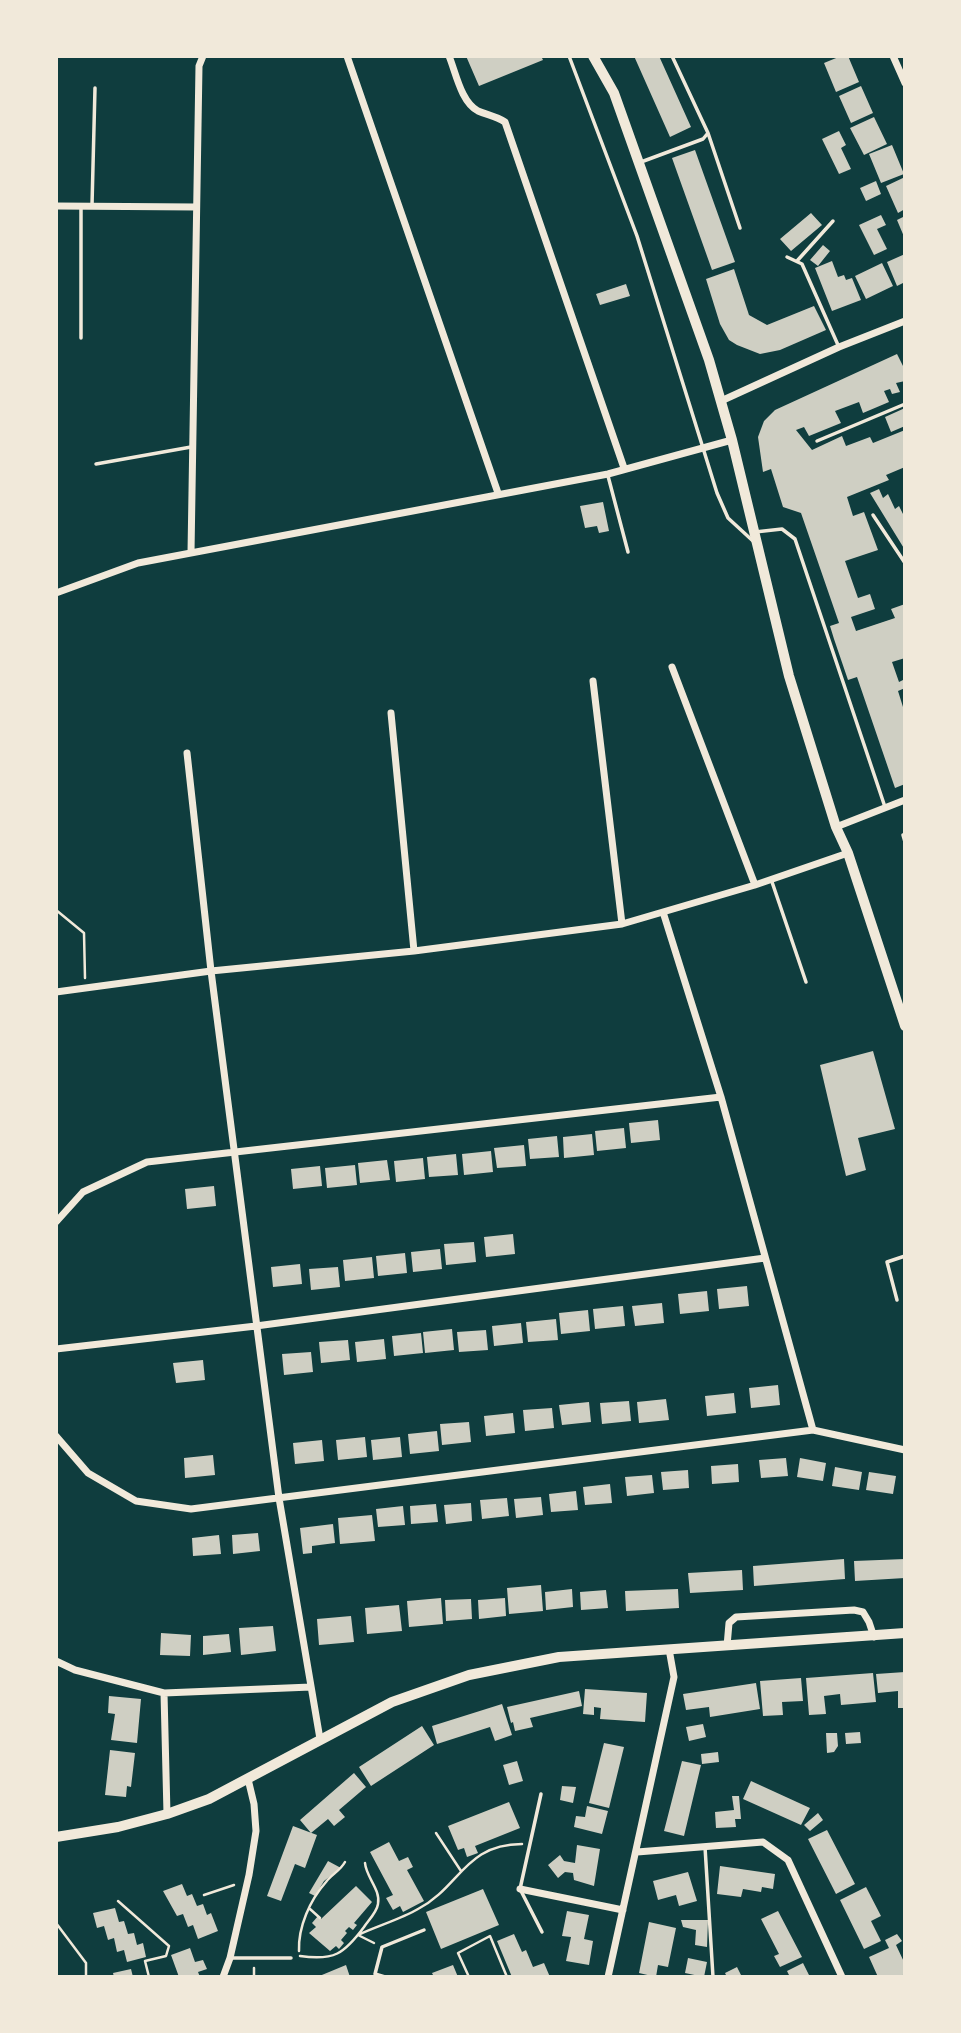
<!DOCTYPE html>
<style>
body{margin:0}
#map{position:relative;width:961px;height:2033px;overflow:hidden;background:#0f3d3e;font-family:Inter,sans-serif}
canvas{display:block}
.frame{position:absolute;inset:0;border:58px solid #f1e9da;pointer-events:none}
</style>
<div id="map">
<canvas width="961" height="2033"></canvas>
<div class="frame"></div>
</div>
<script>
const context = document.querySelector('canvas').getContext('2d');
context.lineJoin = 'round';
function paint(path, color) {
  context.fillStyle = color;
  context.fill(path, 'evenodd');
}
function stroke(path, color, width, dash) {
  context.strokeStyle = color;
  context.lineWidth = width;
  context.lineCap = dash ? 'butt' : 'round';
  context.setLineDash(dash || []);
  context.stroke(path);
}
paint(new Path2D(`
 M466 56H541L543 60 479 86Z
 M634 56H659L691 127 670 137Z
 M841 56H848L859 82 836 92 824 63Z
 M861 86 873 113 851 123 839 96Z
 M874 117 887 144 864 155 850 128Z
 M839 131 846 145 841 148 851 169 839 174 822 139Z
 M892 145 904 174 881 183 869 154Z
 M695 150 735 262 712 270 672 158Z
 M905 177V209L898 213 886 186Z
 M876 181 881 194 866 201 860 188Z
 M811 213 822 225 791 251 780 239Z
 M881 215 886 225 877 229 887 249 874 255 859 225Z
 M905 216V239L897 220Z
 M823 245 830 251 818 266 810 260Z
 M905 254V282L897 286 887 262Z
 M832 261 838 277 844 275 846 280 852 278 861 300 832 311 815 268Z
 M882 263 893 286 866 299 855 276Z
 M734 269 749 315 767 325 814 306 826 330 780 350 760 354 737 345 729 340 720 324 706 279Z
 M626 284 630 296 600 305 596 294Z
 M897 354 905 370V381L896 383 900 392 892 394 890 389 884 391 889 402 863 413 859 402 835 411 841 423 809 436 804 427 796 430 812 450 842 436 846 446 870 437 873 443 905 430V467L886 475 889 480 847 497 853 516 864 512 878 550 845 561 858 598 870 594 875 609 851 617 856 631 895 618 891 609 905 604V647H903L905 658 892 662 899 682 905 679V688L898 691 903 707 905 706V784L895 788 857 677 848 680 834 639 830 626 839 623 801 513 783 507 771 469 763 472 758 437 764 421 775 410Z
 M905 408V426L891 432 885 417Z
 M879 489 883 498 888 494 895 509 899 506 905 518V550L870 493Z
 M603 502 609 531 599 533 597 526 585 528 580 506Z
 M873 1051 895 1129 858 1138 866 1170 846 1176 820 1065Z
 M658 1120 660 1140 631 1143 629 1123Z
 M624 1128 626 1148 597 1151 595 1131Z
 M592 1134 594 1155 564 1158 563 1137Z
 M557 1136 559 1157 530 1159 528 1139Z
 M524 1145 526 1166 497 1168 494 1148Z
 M491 1151 493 1172 464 1175 462 1154Z
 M456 1154 458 1175 429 1177 427 1157Z
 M423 1158 425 1179 396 1182 394 1161Z
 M387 1160 390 1180 360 1183 358 1163Z
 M355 1165 357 1185 327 1188 325 1168Z
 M320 1166 322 1186 293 1189 291 1169Z
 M214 1186 216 1206 187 1209 185 1189Z
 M513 1234 515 1254 486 1257 484 1237Z
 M474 1242 476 1262 446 1265 444 1244Z
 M440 1249 442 1269 413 1272 411 1252Z
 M405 1253 407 1273 378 1276 376 1256Z
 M372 1257 374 1278 345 1281 343 1260Z
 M300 1264 302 1284 273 1287 271 1267Z
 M338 1267 340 1287 311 1290 309 1269Z
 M747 1286 749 1306 719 1309 717 1289Z
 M707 1291 709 1311 680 1314 678 1294Z
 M662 1303 664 1323 635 1326 632 1306Z
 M623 1306 625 1326 595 1329 593 1309Z
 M588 1310 590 1331 561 1334 559 1313Z
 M556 1319 558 1340 528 1342 526 1322Z
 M521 1323 523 1343 494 1346 492 1326Z
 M452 1329 454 1350 425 1353 423 1332Z
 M486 1330 488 1350 459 1352 457 1332Z
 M421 1333 423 1353 394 1356 392 1336Z
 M384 1339 386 1359 357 1362 355 1342Z
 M348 1340 350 1360 321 1363 319 1342Z
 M311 1352 313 1372 284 1375 282 1354Z
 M203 1360 205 1380 176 1383 173 1363Z
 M778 1385 780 1405 751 1408 749 1388Z
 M734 1393 736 1413 707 1416 705 1396Z
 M666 1399 669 1420 639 1423 637 1402Z
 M629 1401 631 1421 602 1424 600 1403Z
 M589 1402 591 1422 562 1425 559 1405Z
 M552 1408 554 1428 525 1431 523 1410Z
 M513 1413 515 1433 486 1436 484 1416Z
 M469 1422 471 1442 442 1445 440 1424Z
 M437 1431 439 1451 410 1454 408 1434Z
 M365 1437 367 1457 338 1460 336 1440Z
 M400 1437 402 1457 373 1460 371 1440Z
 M322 1440 324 1461 295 1464 293 1443Z
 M213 1455 215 1475 185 1478 184 1458Z
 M786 1458 788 1476 761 1478 759 1460Z
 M800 1458 826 1463 823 1481 797 1477Z
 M738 1464 739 1482 712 1484 711 1466Z
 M835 1467 862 1472 859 1490 832 1486Z
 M688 1470 689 1488 663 1490 661 1472Z
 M869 1472 896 1476 893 1494 866 1490Z
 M652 1475 654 1493 627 1496 625 1477Z
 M610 1484 612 1503 585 1505 583 1487Z
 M576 1491 578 1510 551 1512 549 1494Z
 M541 1497 543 1515 516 1518 514 1499Z
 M507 1498 509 1516 482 1519 480 1500Z
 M471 1503 472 1521 446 1524 444 1505Z
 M436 1504 438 1522 411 1524 410 1506Z
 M403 1506 405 1525 378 1527 376 1509Z
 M372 1515 375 1541 340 1544 338 1518Z
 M333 1524 335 1543 312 1546V1553L303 1554 300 1528Z
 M258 1533 260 1551 233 1554 232 1535Z
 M219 1535 221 1554 193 1556 192 1538Z
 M844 1559 845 1579 754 1586 753 1566Z
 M905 1559V1578L855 1581 854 1561Z
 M742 1570 743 1590 690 1593 688 1573Z
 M541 1585 543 1611 509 1614 507 1588Z
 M572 1589 573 1607 546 1610 545 1592Z
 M678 1589 679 1608 626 1611 625 1591Z
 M606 1590 608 1608 581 1610 580 1592Z
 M441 1598 443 1624 409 1627 407 1601Z
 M505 1598 506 1616 479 1619 478 1600Z
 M471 1599 472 1619 446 1621 445 1600Z
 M399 1605 402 1631 367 1634 365 1608Z
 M351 1616 354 1642 319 1645 317 1619Z
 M273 1626 276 1651 241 1655 239 1628Z
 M161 1633 191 1635 190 1656 160 1655Z
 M229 1634 231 1652 203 1655V1636Z
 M905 1672V1708H898V1691L878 1693 876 1674Z
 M873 1673 876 1702 841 1705 840 1694 824 1696 826 1714 809 1715 806 1678Z
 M801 1678 803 1701 782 1702 783 1715 763 1716 760 1681Z
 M756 1683 760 1709 710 1717 709 1707 686 1710 683 1694Z
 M585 1689 647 1693 645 1722 600 1719 601 1708 594 1707V1715L583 1714Z
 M579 1691 582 1706 530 1718 533 1727 515 1731 513 1722 511 1723 507 1707Z
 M109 1696 141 1699 137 1743 111 1740 115 1714 108 1713Z
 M502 1704 512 1735 495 1741 490 1727 437 1744 432 1726Z
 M703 1724 706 1737 689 1741 686 1727Z
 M422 1726 434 1745 371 1786 359 1767Z
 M860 1732 861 1743 846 1744 845 1733Z
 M826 1733H837L838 1746 834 1752 827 1753Z
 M604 1743 624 1747 609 1808 589 1803Z
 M110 1750 135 1753 131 1787 127 1786 126 1797 105 1795Z
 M718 1752 719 1762 702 1764 701 1754Z
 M517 1761 523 1781 509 1785 503 1765Z
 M682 1761 701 1765 684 1836 664 1831Z
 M354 1773 366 1787 339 1810 345 1817 334 1826 328 1819 311 1833 300 1820Z
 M751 1781 810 1808 801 1825 743 1799Z
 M562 1786 576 1787 573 1803 560 1800Z
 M732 1796H739L741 1819H735L736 1827 716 1828 715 1812 734 1810Z
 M509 1802 520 1828 475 1846 478 1853 467 1857 464 1848 458 1850 448 1826Z
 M587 1806 608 1811 602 1834 574 1827 576 1816 585 1817Z
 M818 1813 823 1820 810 1831 804 1825Z
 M293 1826 317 1835 305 1868 295 1864 281 1901 267 1896Z
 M827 1830 855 1884 836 1894 808 1839Z
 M389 1842 399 1861 408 1857 413 1867 407 1870 424 1901 403 1912 400 1906 393 1910 386 1898 393 1895 370 1852Z
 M577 1845 600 1849 594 1886 574 1880 573 1873 565 1872 558 1878 548 1865 560 1855 564 1861 575 1863Z
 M328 1861 341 1868 324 1881 315 1896 309 1893Z
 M720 1866 775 1874 773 1889 762 1887 761 1892 743 1889 741 1897 717 1894Z
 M688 1872 697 1901 679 1906 676 1895 658 1900 653 1881Z
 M182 1884 187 1896 192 1894 197 1906 203 1904 207 1915 211 1913 218 1931 198 1939 193 1925 188 1927 183 1914 177 1916 163 1891Z
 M356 1886 372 1902 354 1923 357 1925 353 1930 349 1927 345 1931 347 1933 341 1940 344 1943 339 1949 336 1946 330 1951 309 1933 316 1927 312 1923 318 1916 321 1919Z
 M866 1887 881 1916 871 1921 881 1941 864 1949 840 1900Z
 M483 1889 499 1925 441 1949 426 1912Z
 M115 1908 119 1922 124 1921 128 1934 134 1933 137 1945 143 1943 146 1957 127 1962 124 1950 117 1952 114 1938 108 1940 104 1926 97 1928 93 1913Z
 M567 1911 589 1915 584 1939 593 1941 589 1965 566 1961 571 1937 562 1936Z
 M778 1911 802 1957 780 1967 774 1956 779 1954 761 1919Z
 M681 1920H708L707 1947 695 1945 696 1930 683 1927Z
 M649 1922 676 1928 668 1967 658 1965 656 1977 639 1973Z
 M514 1934 522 1952 526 1950 533 1967 544 1963 550 1977H512L497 1941Z
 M897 1934 902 1941 896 1945 905 1964V1974L898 1977H878L869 1957 889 1948 885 1940Z
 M190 1948 195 1962 203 1960 207 1969 198 1972 200 1977H179L171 1955Z
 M688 1958 707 1962 704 1977 685 1973Z
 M803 1963 810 1977H790L787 1971Z
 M346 1965 350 1977H317Z
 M453 1965 458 1977H434L432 1973Z
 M737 1967 742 1977H727L725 1973Z
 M131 1969 133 1977H114L113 1973Z`), '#cfcfc3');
stroke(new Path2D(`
 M56 910 84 933 85 978
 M436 1833 461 1871
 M204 1895 234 1885
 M118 1901 169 1946 166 1956 145 1961 149 1977
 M310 1909 320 1918
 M56 1923 86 1963V1977
 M358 1935C377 1926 401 1919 418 1909 460 1887 465 1844 522 1844
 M358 1935 374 1943
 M299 1951C298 1927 310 1900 326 1882 332 1874 340 1871 345 1862
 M300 1956C334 1961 344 1954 364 1927 368 1921 377 1912 378 1904 381 1890 366 1877 365 1863
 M254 1968V1977
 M469 1977 458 1953 490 1936 507 1977`), '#f1e9da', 2.5);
stroke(new Path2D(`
 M569 56 637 236 717 493 728 518 753 541
 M708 133 740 228
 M641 162 703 139 708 133 672 56
 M92 205 95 88
 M787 257 802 264 838 345
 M797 261 833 221
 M81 338V207
 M817 441 905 404
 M96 464 191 447
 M608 476 628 552
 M873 515 905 563
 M755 532 782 529 795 539 885 807
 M903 835 905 842
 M771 879 806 982
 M897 1300 887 1262 905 1256
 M541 1794 520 1889 542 1932
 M705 1847 713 1977
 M230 1958H291
 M385 1977 375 1974 382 1947 424 1930`), '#f1e9da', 3.5);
stroke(new Path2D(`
 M347 56 498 493
 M449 56C456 73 461 102 478 111 487 115 496 116 505 122L624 468
 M893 56 905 83
 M56 206 196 207
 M721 401 839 347 905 321
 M191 552 199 66 203 56
 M56 593 138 563 608 474 732 440
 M672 667 755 885
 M593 681 622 924
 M391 713 414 951
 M187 753 211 971 279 1498 320 1739
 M836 827 905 800
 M663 912 721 1097 813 1430
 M56 992 211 971 414 951 622 924 755 885 848 853
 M56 1222 83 1192 147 1162 721 1097
 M56 1349 256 1326 765 1258
 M56 1436 88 1473 136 1501 191 1509 813 1430 905 1450
 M727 1646 729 1623 736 1617 854 1610 863 1612 869 1622 874 1637
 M56 1661 75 1670 164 1693 311 1687
 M164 1693 167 1814
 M637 1852 763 1842 788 1860 842 1977
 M520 1889 623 1910
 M223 1977 230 1958 249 1875 256 1831 254 1804 248 1779
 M608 1977 674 1677 669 1649`), '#f1e9da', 7);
stroke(new Path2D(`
 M593 56 614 93 709 360 732 440 789 676 836 827 848 853 905 1026
 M56 1837 118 1827 167 1814 209 1799 392 1702 469 1675 559 1657 905 1633`), '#f1e9da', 10);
</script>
